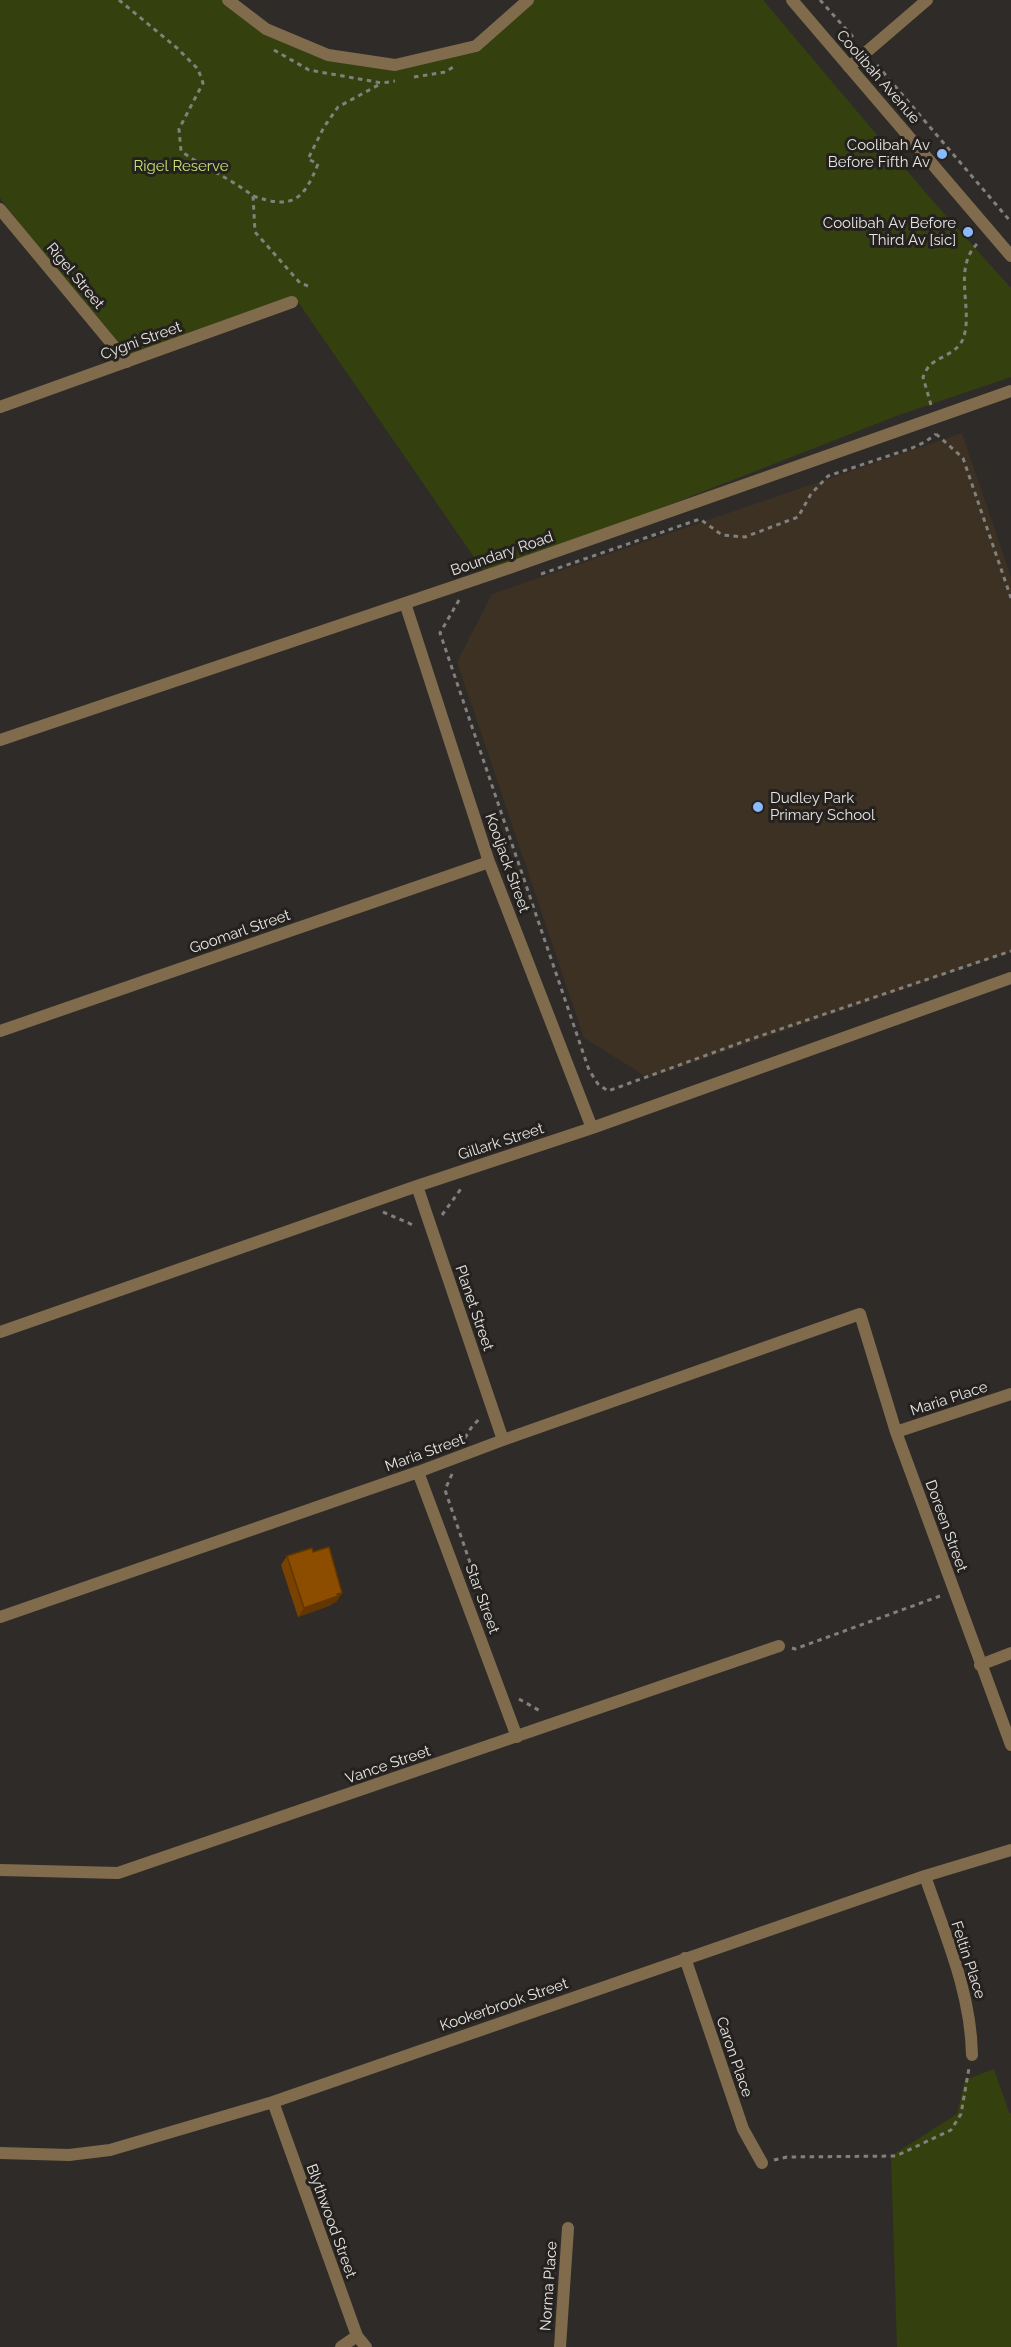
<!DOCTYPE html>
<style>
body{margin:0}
canvas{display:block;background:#2e2b28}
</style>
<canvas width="1011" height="2347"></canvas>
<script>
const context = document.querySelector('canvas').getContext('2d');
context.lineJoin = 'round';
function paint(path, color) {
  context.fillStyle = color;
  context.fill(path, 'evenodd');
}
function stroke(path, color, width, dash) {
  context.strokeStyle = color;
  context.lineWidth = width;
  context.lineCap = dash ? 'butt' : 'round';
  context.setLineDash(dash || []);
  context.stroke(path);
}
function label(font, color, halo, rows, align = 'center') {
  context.font = font + ' Raleway,sans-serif';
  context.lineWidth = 6;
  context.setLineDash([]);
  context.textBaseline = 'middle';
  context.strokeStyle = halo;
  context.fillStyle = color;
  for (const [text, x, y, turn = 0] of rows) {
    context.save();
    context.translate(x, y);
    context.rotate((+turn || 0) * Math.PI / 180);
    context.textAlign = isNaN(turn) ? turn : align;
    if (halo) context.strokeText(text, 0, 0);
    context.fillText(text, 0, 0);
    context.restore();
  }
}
paint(new Path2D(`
 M962 433 1011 577V952L648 1078 584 1038 457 662 492 594Z`), '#3c3122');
paint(new Path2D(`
 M0 0H228L239 10 328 55 395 65 476 46 528 0H763L931 199 1011 288V377L899 415 487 576 296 299 127 362 0 198Z
 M994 2069 1009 2112 1011 2114V2347H897L891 2156 957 2114 965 2080Z`), '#35400f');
stroke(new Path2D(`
 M119 0 177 48 198 69 203 83 179 129 181 151C204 168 230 178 253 196L255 232 300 283 308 286
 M820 0 853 37
 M274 50 309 70 382 83 395 81
 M877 65 1011 222
 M414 77 446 72 453 67
 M253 196C291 209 303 202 318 164L308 159 324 127 338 107 382 83
 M931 405 923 377C925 373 927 368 930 365 941 356 957 353 963 339 974 311 952 269 977 244
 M936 434 963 458 1011 598
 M541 574 700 519 722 535 745 537 798 517 811 494 828 476 912 448 925 442 936 434
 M459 600 440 633 589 1070 598 1084 608 1091 748 1040 1011 951
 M383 1212 413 1225 416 1224
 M442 1215 463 1186
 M465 1438 471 1428 480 1418
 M452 1474 445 1490 479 1589
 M792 1648 795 1649 940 1596
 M519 1699 542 1712
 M774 2160 787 2157 896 2156 951 2130 961 2114 969 2068`), '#82807d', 3, [4.5, 4.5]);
stroke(new Path2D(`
 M228 0 266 29 328 55 395 65 476 46 528 0
 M849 67 927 0
 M0 209 127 362
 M0 407 292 302
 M405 603 489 862 592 1128
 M0 740 509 568 1011 391
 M0 1031 489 862
 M417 1186 503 1440
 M0 1332 417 1186 592 1128 1011 978
 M896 1432 1011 1394
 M418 1472 517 1737
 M0 1617 418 1472 503 1440 860 1314 896 1432 1011 1745
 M980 1665 1011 1653
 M0 1870 118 1873 779 1646
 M925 1876C945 1935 971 1992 972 2055
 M685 1958 743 2129 762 2163
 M273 2102 357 2336 366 2347
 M0 2153 69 2155 110 2150 273 2102 925 1876 1011 1850
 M341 2347 357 2336
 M560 2347 568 2228`), '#806b4c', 12);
stroke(new Path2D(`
 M792 0 1011 256`), '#806b4c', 12);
paint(new Path2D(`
 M313 1552 342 1593 336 1602 333 1603 331 1605 298 1617 281 1565 287 1556Z`), '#794200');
paint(new Path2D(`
 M342 1593 336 1602 333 1603 331 1605 298 1617 304 1608Z`), '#633600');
const building = new Path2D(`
 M329 1547 342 1593 337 1594 338 1596 304 1608 287 1556 312 1548 313 1552Z`);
paint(building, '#8d4d00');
stroke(building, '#633600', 1.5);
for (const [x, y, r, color] of [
 [942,154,6,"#8bbafc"],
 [968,232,6,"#8bbafc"],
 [758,807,6,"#8bbafc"]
]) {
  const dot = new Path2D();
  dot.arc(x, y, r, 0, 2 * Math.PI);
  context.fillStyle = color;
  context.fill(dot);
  stroke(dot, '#24211e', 2);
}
label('15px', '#e6e5e2', '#24211e', [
 ["Coolibah Avenue",878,77,49],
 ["Rigel Street",75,276,50],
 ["Cygni Street",141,341,-20],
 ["Boundary Road",502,554,-19],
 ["Kooljack Street",507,863,70],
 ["Goomarl Street",240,932,-19],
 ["Gillark Street",501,1142,-18],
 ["Planet Street",474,1308,71],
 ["Maria Place",949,1399,-18],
 ["Maria Street",425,1453,-20],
 ["Doreen Street",946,1526,70],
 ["Star Street",482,1599,70],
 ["Vance Street",388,1765,-19],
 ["Feltin Place",968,1960,72],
 ["Kookerbrook Street",504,2005,-19],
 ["Caron Place",734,2057,71],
 ["Blythwood Street",331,2221,70],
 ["Norma Place",549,2286,-86]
]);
label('15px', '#e6e5e2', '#24211e', [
 ["Coolibah Av",930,145],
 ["Before Fifth Av",930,162],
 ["Coolibah Av Before",956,223],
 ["Third Av [sic]",956,240],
 ["Dudley Park",770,798,"left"],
 ["Primary School",770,815,"left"]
], 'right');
label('15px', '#c6e270', '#24211e', [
 ["Rigel Reserve",181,166]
]);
</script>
